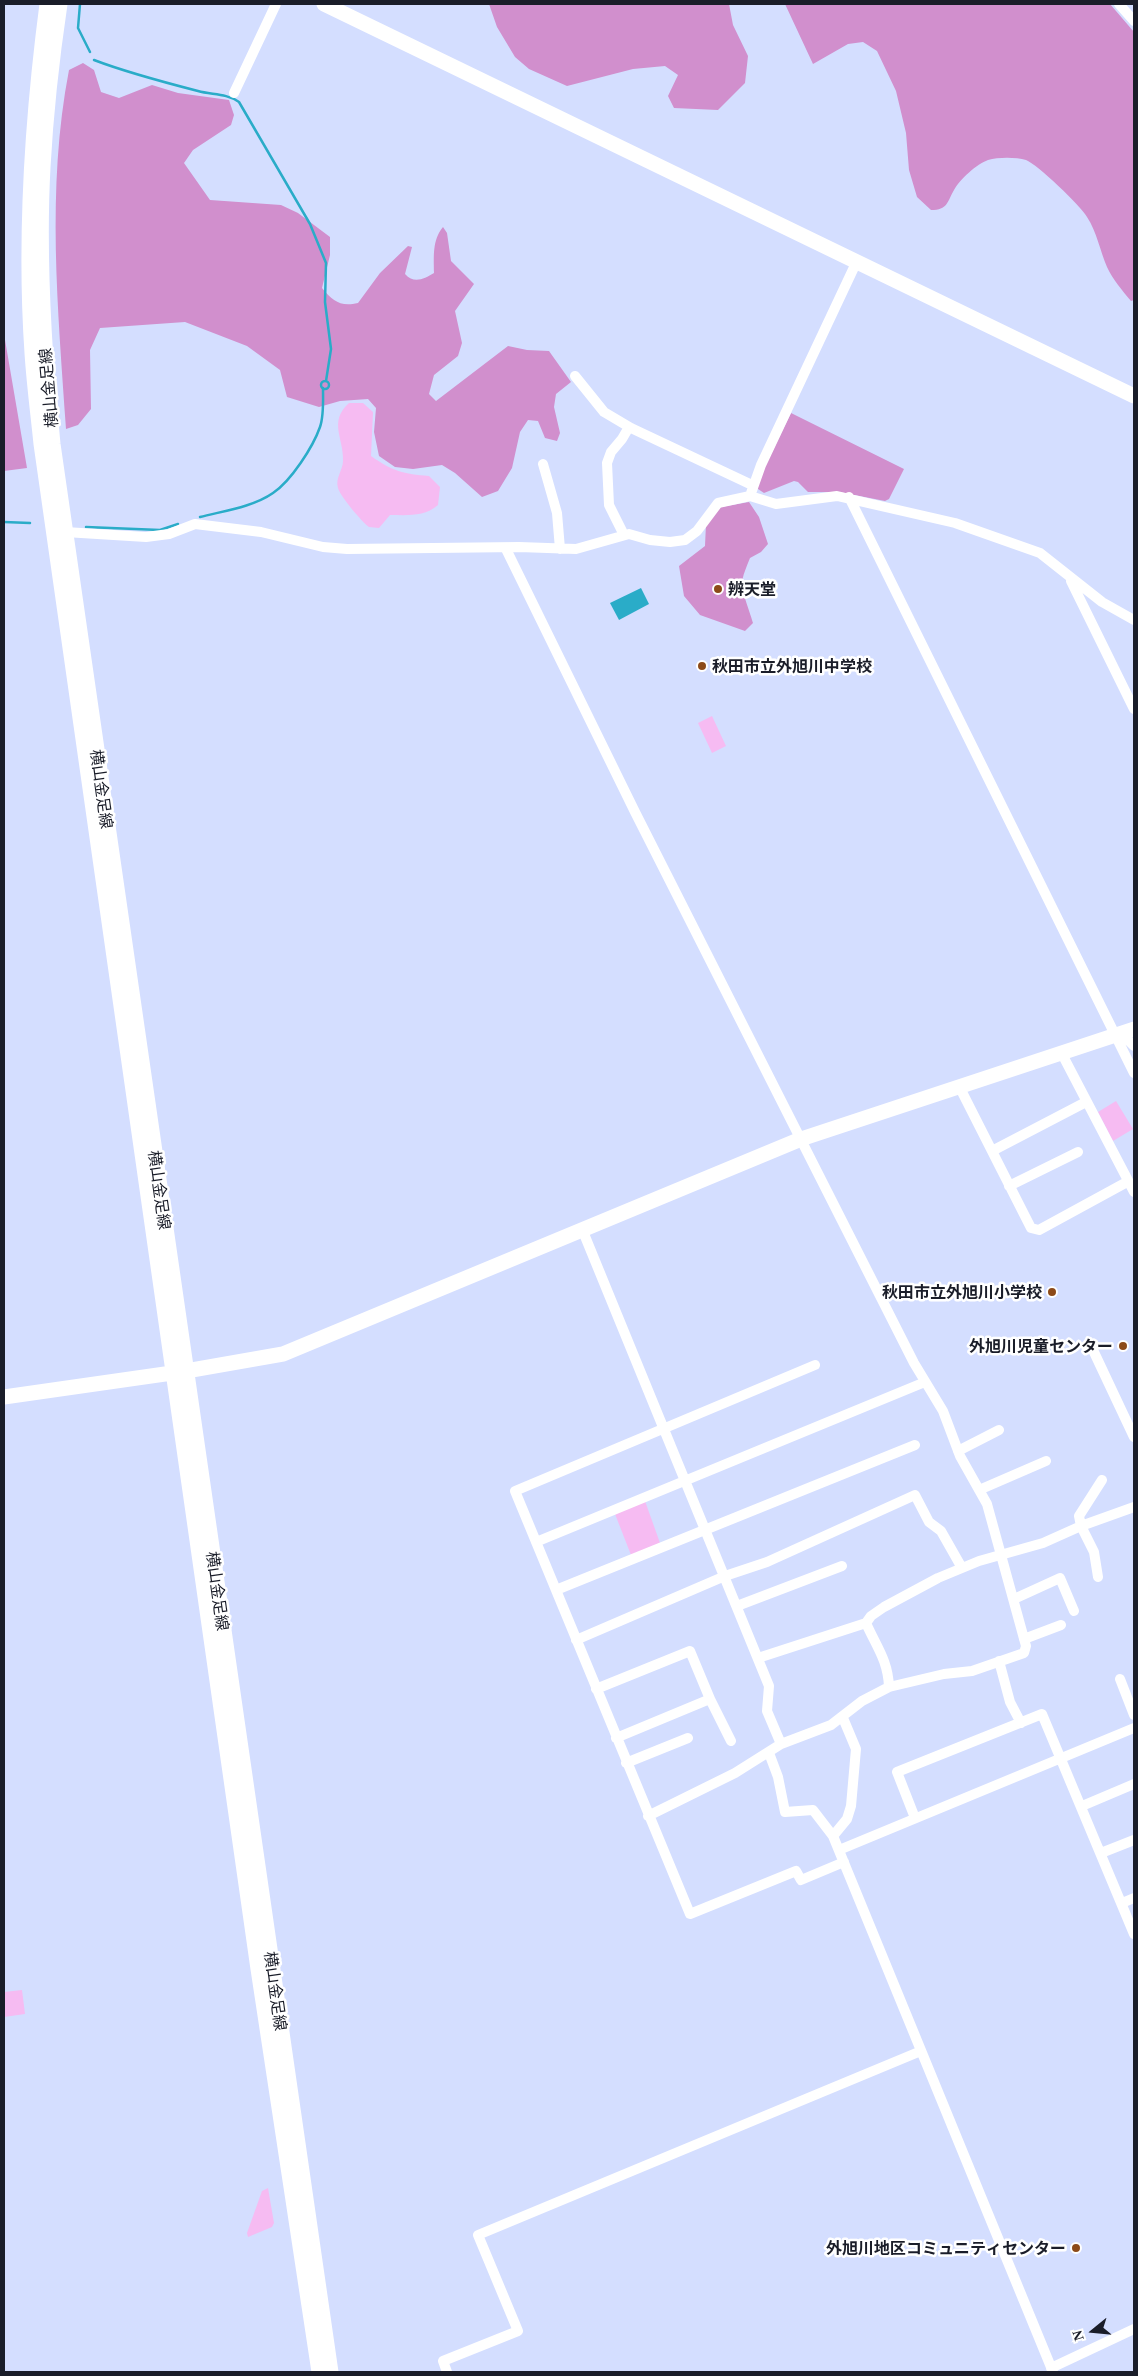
<!DOCTYPE html>
<meta charset="utf-8">
<style>
body{margin:0}
#map{position:relative;width:1138px;height:2376px;overflow:hidden;background:#d4deff;font-family:Georgia,serif}
canvas{display:block}
.frame{position:absolute;inset:0;border:5px solid #1a1d29;pointer-events:none}
.north{position:absolute;left:1068px;top:2306px;width:50px;height:50px;-webkit-text-stroke:4px #fff;paint-order:stroke;rotate:253deg;font-size:14px;font-weight:700;line-height:20px;text-align:center;color:#1a1d29}
.north::after{content:'';display:block;margin:auto;width:18px;height:22px;background:#1a1d29;clip-path:polygon(50% 0,100% 100%,50% 72%,0 100%)}
</style>
<div id="map">
<canvas width="1138" height="2376"></canvas>
<div class="frame"></div>
<div class="north">N</div>
</div>
<script>
const context = document.querySelector('canvas').getContext('2d');
context.lineJoin = 'round';
function paint(path, color) {
  context.fillStyle = color;
  context.fill(path, 'evenodd');
}
function stroke(path, color, width, dash) {
  context.strokeStyle = color;
  context.lineWidth = width;
  context.lineCap = dash ? 'butt' : 'round';
  context.setLineDash(dash || []);
  context.stroke(path);
}
function label(font, color, halo, rows, align = 'center') {
  context.font = font + ' Georgia,"Noto Sans JP",serif';
  context.lineWidth = 5;
  context.setLineDash([]);
  context.textBaseline = 'middle';
  context.strokeStyle = halo;
  context.fillStyle = color;
  for (const [text, x, y, turn = 0] of rows) {
    context.save();
    context.translate(x, y);
    context.rotate((+turn || 0) * Math.PI / 180);
    context.textAlign = isNaN(turn) ? turn : align;
    if (halo) context.strokeText(text, 0, 0);
    context.fillText(text, 0, 0);
    context.restore();
  }
}
paint(new Path2D(`
 M349 403H363L373 412 371 456C392 471 404 474 429 476L440 487 438 505C424 517 408 515 390 515L379 528 369 527C362 522 340 496 338 488 335 478 343 470 343 461 344 438 328 422 349 403Z
 M712 716 726 746 712 753 698 723Z
 M1116 1101 1133 1129 1113 1141 1098 1112Z
 M645 1501 660 1543 631 1555 615 1514Z
 M22 1990 25 2014 4 2017V1992Z
 M268 2188 274 2223 272 2227 248 2237 247 2233 262 2191Z`), '#f6bbf2');
paint(new Path2D(`
 M489 4H729L733 25 748 56 745 83 718 110 674 108 668 96 678 75 665 66 633 69 567 86 529 69 515 57 497 27Z
 M785 4H1110L1134 32V300L1131 301C1122 290 1113 280 1107 267 1100 251 1097 232 1087 217 1081 206 1037 164 1026 160 1016 157 998 157 988 160 977 164 960 179 954 190 947 202 948 210 931 210L917 197 909 170 906 133 896 91 877 51 863 42 848 44 813 64Z
 M83 63 94 70 101 92 119 98 152 85 178 93 229 100 234 115 231 125 193 150 184 163 210 200 281 205 298 213 330 237V255L322 288C333 301 340 307 358 303L380 273 408 246 412 247 405 274C414 284 424 279 434 273 434 257 432 240 443 227L447 233 451 261 474 284 455 311 462 343 458 356 434 375 429 394 436 401 508 346 527 350 549 351 571 382 556 394 554 407 560 433 557 441 545 438 538 421 528 420 520 432 512 468 498 491 482 497 455 473 442 465 413 469 395 467 379 456 374 432 376 408 368 399 340 401 319 407 287 397 280 370 247 346 185 322 100 328 90 350 91 409 78 425 66 429C58 309 46 189 69 70Z
 M4 334 27 468 4 471Z
 M791 413 904 469 889 499 885 501 839 492H808L798 482 794 481 764 493 758 489 757 483Z
 M749 502 759 517 768 544 761 552 750 558C747 566 742 576 742 585 741 589 751 615 753 623L745 631 700 615 684 596 679 566 705 546 706 524 721 507Z`), '#d18fcd');
paint(new Path2D(`
 M641 588 649 604 619 620 610 603Z`), '#2aacc8');
stroke(new Path2D(`
 M80 4 78 28 90 52
 M94 60C128 73 163 82 198 91 212 95 226 93 239 102L310 224 326 263 325 302 331 349 326 381
 M321 385a4 4 0 1 1 8 0a4 4 0 1 1-8 0Z
 M200 517C223 511 253 507 273 493 291 481 313 447 320 427 324 416 323 400 323 388
 M4 522 30 523
 M86 527 160 530 178 524`), '#2aacc8', 2.5);
stroke(new Path2D(`
 M1119 4 1134 21
 M234 93 276 4
 M575 376 604 412 631 428 752 485
 M543 464 557 513 560 549
 M750 496 776 504 837 496 955 523 1040 553 1102 602 1134 620
 M849 497 1134 1073
 M65 532 146 537 169 534 195 524 261 532 323 547 347 549 519 547 576 549 629 534 650 540 670 542 685 540 697 531 718 503 750 496 761 465 857 261
 M624 535 609 505 607 463 611 452 622 439 629 427
 M506 549 635 812 914 1363 943 1411 960 1456 987 1504 1026 1646 1024 1653 972 1671 944 1674 889 1687 862 1701 831 1725 781 1744 735 1773 648 1816
 M1071 581 1134 709
 M1122 1034 1134 1046
 M1062 1054 1134 1192
 M960 1088 1031 1228 1039 1230 1127 1182
 M992 1151 1086 1102
 M1009 1186 1078 1152
 M582 1229 769 1686 767 1711 781 1744
 M1093 1350 1134 1437
 M815 1365 515 1491 690 1914 796 1871 801 1880 844 1862
 M958 1451 999 1430
 M979 1490 1046 1461
 M536 1542 925 1382
 M1098 1577 1094 1552 1081 1526 1079 1516 1102 1480
 M556 1590 915 1445
 M1014 1599 1060 1578 1074 1611
 M737 1606 842 1566
 M866 1623C876 1646 888 1660 889 1687
 M1024 1639 1061 1625
 M576 1640 725 1576 767 1562 915 1495 929 1522 941 1531 962 1568
 M758 1658 866 1623 871 1616 884 1607 938 1578 979 1561 1043 1543 1081 1526 1134 1507
 M999 1661 1010 1702 1021 1723
 M1120 1679 1134 1715
 M596 1689 690 1651 710 1699 616 1738
 M710 1699 731 1741
 M843 1718 856 1749 851 1806 847 1819 833 1836 1053 2372
 M769 1753 778 1777 785 1812 813 1810 833 1836
 M626 1763 688 1738
 M1082 1806 1134 1784
 M915 1818 897 1772 1042 1714 1134 1934
 M839 1850 1134 1728
 M1101 1853 1134 1840
 M1122 1903 1134 1898
 M1051 2368 1134 2329
 M447 2372 443 2361 518 2331 478 2235 921 2051`), '#fff', 10);
stroke(new Path2D(`
 M47 4C32 119 24 237 32 353 34 384 38 414 41 444L258 1969 319 2372
 M60 4C52 58 46 112 43 167 38 259 44 352 53 444L331 2372
 M324 4 1134 396
 M4 1397 186 1371 283 1354 801 1139 1134 1029`), '#fff', 15);
for (const [x, y, r, color] of [
 [718,589,5,"#8c4a19"],
 [702,666,5,"#8c4a19"],
 [1052,1292,5,"#8c4a19"],
 [1123,1346,5,"#8c4a19"],
 [1076,2248,5,"#8c4a19"]
]) {
  const dot = new Path2D();
  dot.arc(x, y, r, 0, 2 * Math.PI);
  context.fillStyle = color;
  context.fill(dot);
  stroke(dot, '#fff', 2);
}
label('16px', '#1a1d29', '#fff', [
 ["横山金足線",48,388,-95],
 ["横山金足線",102,789,82],
 ["横山金足線",160,1190,82],
 ["横山金足線",218,1591,82],
 ["横山金足線",276,1991,82]
]);
label('bold 16px', '#1a1d29', '#fff', [
 ["辨天堂",728,589,"left"],
 ["秋田市立外旭川中学校",712,666,"left"],
 ["秋田市立外旭川小学校",1042,1292],
 ["外旭川児童センター",1113,1346],
 ["外旭川地区コミュニティセンター",1066,2248]
], 'right');
</script>
